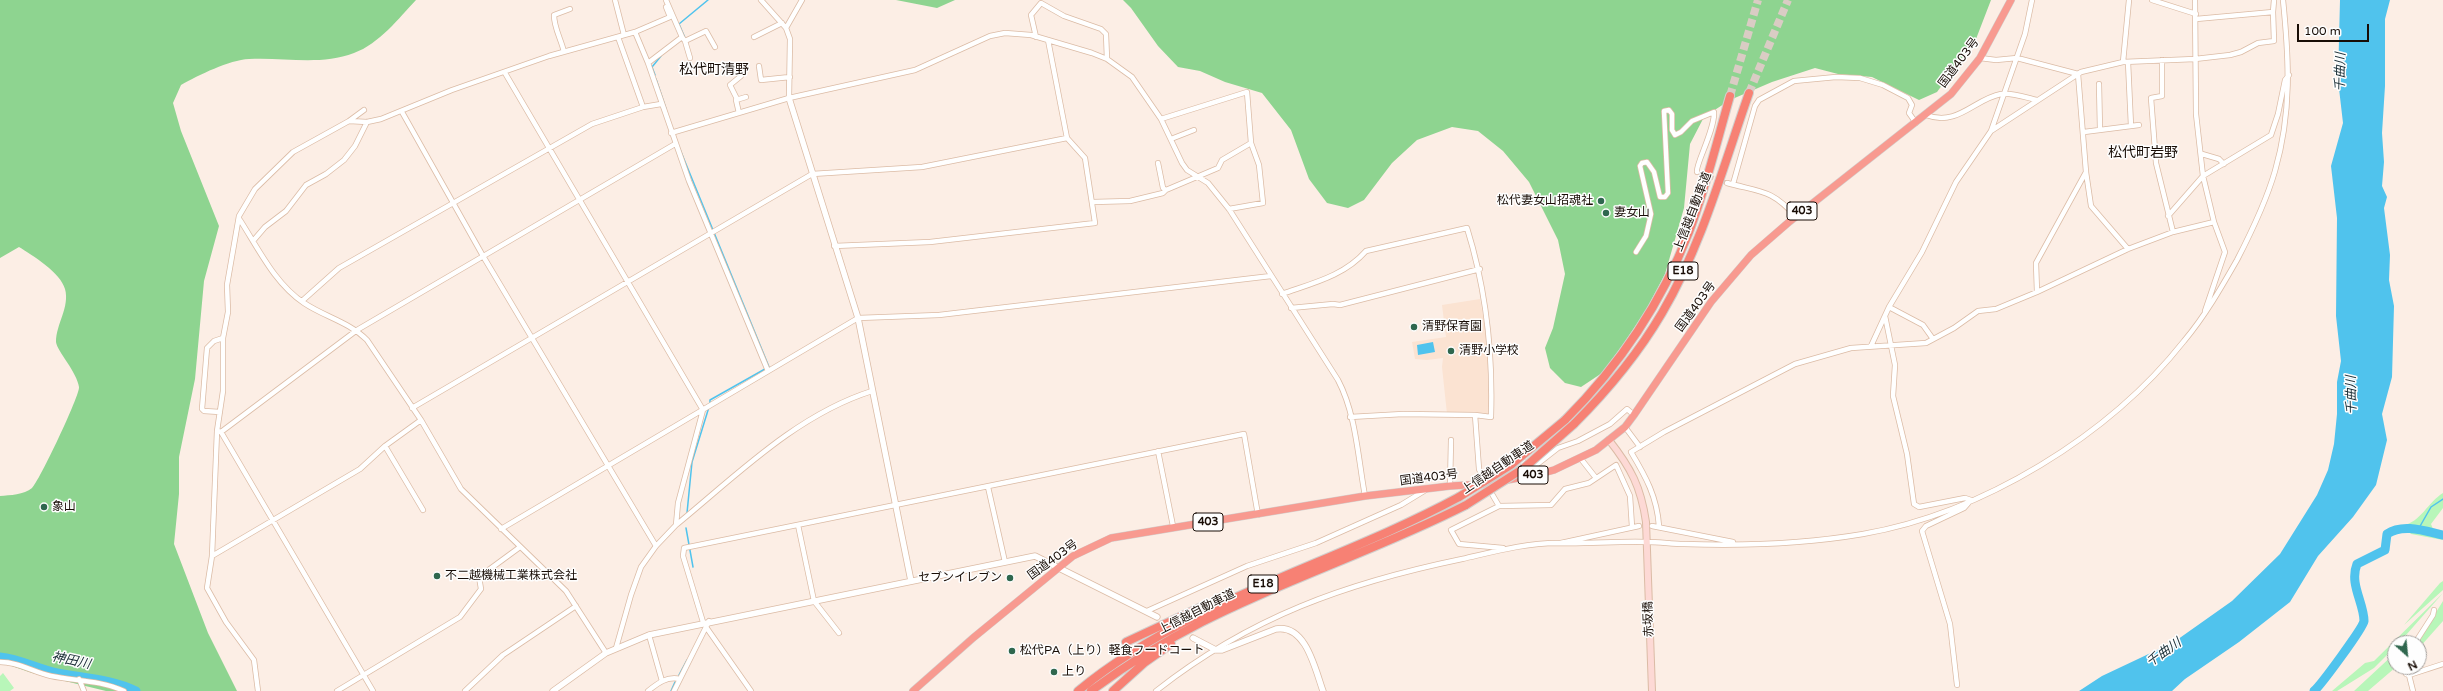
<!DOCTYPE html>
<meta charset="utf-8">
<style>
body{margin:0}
#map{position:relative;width:2443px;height:691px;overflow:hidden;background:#fceee5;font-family:"Varela Round",sans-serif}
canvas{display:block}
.north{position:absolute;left:2387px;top:635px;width:40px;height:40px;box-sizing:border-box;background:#fefefe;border:1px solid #a29e9b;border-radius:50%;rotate:153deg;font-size:11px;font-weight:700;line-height:16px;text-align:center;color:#180d06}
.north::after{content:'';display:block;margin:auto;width:14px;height:18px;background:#2f674e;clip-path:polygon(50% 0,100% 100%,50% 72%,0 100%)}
.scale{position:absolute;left:2297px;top:24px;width:72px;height:18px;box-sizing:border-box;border:2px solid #180d06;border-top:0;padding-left:5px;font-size:12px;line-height:14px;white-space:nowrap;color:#180d06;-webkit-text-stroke:3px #fefefe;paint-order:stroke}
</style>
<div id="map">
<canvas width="2443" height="691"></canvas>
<div class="north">N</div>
<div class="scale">100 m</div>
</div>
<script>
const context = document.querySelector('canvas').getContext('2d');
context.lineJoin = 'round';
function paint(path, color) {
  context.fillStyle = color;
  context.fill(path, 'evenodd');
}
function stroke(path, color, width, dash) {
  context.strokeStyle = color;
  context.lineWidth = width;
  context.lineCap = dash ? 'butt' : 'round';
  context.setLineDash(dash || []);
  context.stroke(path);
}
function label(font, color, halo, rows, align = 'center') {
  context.font = font + ' "Varela Round","Noto Sans JP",sans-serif';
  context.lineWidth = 3;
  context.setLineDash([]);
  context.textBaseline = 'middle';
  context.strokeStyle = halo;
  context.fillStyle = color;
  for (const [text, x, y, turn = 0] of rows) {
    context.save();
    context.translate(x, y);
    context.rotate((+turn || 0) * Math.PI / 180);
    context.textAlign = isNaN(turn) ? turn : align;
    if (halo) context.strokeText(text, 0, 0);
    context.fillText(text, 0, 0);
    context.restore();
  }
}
paint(new Path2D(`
 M1480 299 1488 344 1490 392 1488 414H1447L1442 367 1443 358 1427 360 1415 359 1412 342 1446 337 1442 305Z`), '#fbe3d2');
paint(new Path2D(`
 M2443 493V508L2431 524 2433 529 2443 532V540L2411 534 2403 525C2420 523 2428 502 2443 493Z
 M2443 581V590L2404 625 2440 583Z
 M2443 593 2399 643H2395V647L2374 668 2337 691H2332L2365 663 2374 661Z
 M2443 601V621L2419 648V643H2417Z
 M2395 653 2396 667 2368 691H2354Z
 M3 673 14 688 10 691H0V676Z`), '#b8f6b9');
paint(new Path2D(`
 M0 0H416C399 18 379 44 354 53 320 66 284 57 249 59 229 60 199 75 181 85L173 103 181 131 219 226 204 281 195 379 179 457V494L174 544 208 633 237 691H106L32 673 0 662V496C10 495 24 495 32 488 39 482 80 395 79 387 77 372 57 351 56 342 56 324 70 307 65 289 61 273 32 255 19 247L0 258Z
 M896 0H955L937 8Z
 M1123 0H1991L1976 39 1937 92 1919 100 1872 77 1838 74 1815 68 1772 82 1730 100 1704 117 1690 144 1684 208 1665 274 1646 310 1624 343 1602 373 1581 387 1565 383 1550 368 1545 348 1553 328 1565 274 1558 240 1529 182 1503 151 1478 131 1452 127 1417 140 1392 163 1364 200 1348 208 1327 203 1309 179 1291 130 1262 93 1225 82 1200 71 1178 67 1158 46 1131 8Z`), '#8ed490');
paint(new Path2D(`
 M2340 0H2390L2385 19V86L2382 133 2384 162 2382 186 2387 197 2384 208 2390 255 2389 280 2394 306 2392 377 2382 414 2387 440 2376 485 2353 517 2318 556 2290 602 2239 642 2185 679 2172 691H2079L2102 676 2174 642 2232 601 2280 554 2317 495 2328 470 2334 444 2337 414V382L2341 361 2336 316 2337 218 2331 166 2343 123 2338 80Z
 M1433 342 1435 352 1418 355 1417 345Z`), '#50c3ed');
stroke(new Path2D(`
 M685 38 679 24 708 0
 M655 75 652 67 661 56
 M656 79 666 109
 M679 147 769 367
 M710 403V400L765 369
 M687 513 692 462 709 407
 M686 528 693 567
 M2419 528 2431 507 2443 499
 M679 675 687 660
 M671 691 675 682`), '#50c3ed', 1.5);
stroke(new Path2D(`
 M0 657C20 659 38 669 57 673 83 678 112 679 136 691
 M2314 691C2321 685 2363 628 2364 621 2364 603 2349 584 2357 564L2385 550 2387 534C2403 523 2425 531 2443 535`), '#50c3ed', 9);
stroke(new Path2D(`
 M1697 172 1727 183`), '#daccc4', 4.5, [4.5, 2]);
stroke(new Path2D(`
 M1749 93 1788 0
 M1730 96 1758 0`), '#daccc4', 8, [8, 4]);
const minor = new Path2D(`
 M615 0 624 35
 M761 0 786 28 790 39 789 98
 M2152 0 2196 14
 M2195 0 2196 114 2203 176 2214 222 2225 252 2205 311
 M2196 19 2273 12 2274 0
 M786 28 802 0
 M635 32 670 17 666 7
 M618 37 643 107
 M682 37 685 41 706 31 715 47
 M754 37 782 23
 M1036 37 1031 15 1041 3 1064 16 1101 29 1106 34 1107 59
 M685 41 690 58
 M564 52C561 39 554 28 554 15L570 9
 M1980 58 1996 60 2017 58 2078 74
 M2162 60V96L2151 98 2156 163 2173 232
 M2123 62 2129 0
 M2128 62 2131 126
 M648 63 682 37 666 0
 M759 66 761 80 790 77
 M505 73 703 410 678 503 676 525 656 546 641 567 631 595 616 648
 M2078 74 2086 172 2091 206 2128 249
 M2099 84 2100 130
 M737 99 730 85 741 76 740 69
 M402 112 483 256 656 546
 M739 113 736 100 746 97
 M1926 115C1958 127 1974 99 2001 94 2011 92 2027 98 2037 100
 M1161 119 1247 92 1251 143 1259 165 1263 203 1229 209
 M349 121 364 110
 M1991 131 2081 72 2123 62 2195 59 2230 55 2241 52 2258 43 2274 41 2273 12
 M2084 132 2139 125
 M671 133 789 98 915 70 990 36 1005 33 1031 35 1092 53 1107 59 1132 77 1161 119 1182 163 1187 170 1208 183 1229 209 1338 380C1356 414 1358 458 1365 496
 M1171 139 1194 130
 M2202 154 2219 159 2224 164
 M1158 163 1163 188 1166 190
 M1727 183C1760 192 1772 189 1796 217
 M1733 184 1755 106 1759 100 1794 81 1836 77 1860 78 1883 85 1908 98 1912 105 1909 113 1916 123
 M1093 202 1130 201 1163 193 1166 190 1218 168 1222 160 1251 143
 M2168 216 2203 176 2271 135 2278 114 2285 80 2289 75
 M240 220C258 248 275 284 304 303 325 317 349 322 367 340L421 420 461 489 566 591 606 653
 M253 241 265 227 286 211 306 185 326 174 344 160 355 146 367 122
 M834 246 930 242 1095 223 1085 158 1067 138 1048 40
 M1636 252 1646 236 1651 214 1640 166 1642 163 1647 162 1654 172 1660 197H1665L1668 193 1664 111 1669 110 1672 114V130L1675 135 1681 132 1692 121 1714 112C1715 130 1695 165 1697 172
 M2037 292 2036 263 2086 172
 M1282 294C1313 283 1344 276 1366 251L1467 228C1486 289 1493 353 1491 417L1475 415
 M302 301 339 268 592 124 643 107 661 104
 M1889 307 1923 325 1933 339
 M1291 308 1333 304 1340 305 1480 269
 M1885 316 1895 365 1893 396 1907 454 1914 504 1919 507 1965 498 1971 500 1964 508 1926 526 1922 531 1950 624 1957 685
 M1871 346 1889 307 1922 252 1956 182 1991 131 2025 34 2032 0
 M412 408 812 174 922 167 1067 138
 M220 412 204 411 202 409 207 348 214 341 223 338
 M1350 417 1403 414 1475 415 1479 469 1485 483
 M1625 427 1640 447
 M217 431 221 432 357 330 675 144
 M221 432 373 691
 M385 446 423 510
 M1158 451 1173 526
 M1581 459 1596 478
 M1481 475 1511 458 1535 466 1558 448 1578 441 1610 424 1627 409 1634 415
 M1450 486 1451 440
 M988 487 1005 562
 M1489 489 1499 506
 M676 525C736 476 796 415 872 391
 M798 525 814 601 839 633
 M1652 526 1733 542
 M1659 526C1657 497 1646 477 1631 452L1664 432 1795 364 1851 348 1926 343 1954 328 1978 311 1996 309 2037 292 2128 249 2173 232 2214 222
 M501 529 858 318 939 315 1271 276
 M1561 543 1639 526
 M1503 548 1459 544 1451 530 1499 506 1551 505 1565 489 1589 483 1616 465 1630 496 1632 527
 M212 556 360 469 385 446 421 420
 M1147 611 1247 566 1316 543 1401 505 1424 491
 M703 622 683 556 684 548 1244 434 1258 515
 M706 627 751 691
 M649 635 662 681
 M2415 643 2433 615 2434 610
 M0 662C19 662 33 672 51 676 75 681 100 680 124 691
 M2404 667 2406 674 2409 675 2413 691
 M2409 675 2443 664
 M79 679 84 691
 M258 691 254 660 226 622 207 588 212 556 217 431 223 391V338L228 312 227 285 239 216 255 189 293 152 349 121 367 122 381 119 452 90 549 56 635 32 648 63 689 181 768 371
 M337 691 460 617 481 589 479 577 520 547
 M465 691 503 655 576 606
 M648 691C658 683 667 676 680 679
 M674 691 709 621
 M1156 691C1250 617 1346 583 1462 559 1493 552 1525 543 1557 543 1587 544 1617 541 1647 542 1660 542 1672 544 1684 544 1744 546 1804 544 1863 534 1983 513 2109 436 2184 341 2205 316 2221 288 2237 260 2252 231 2266 202 2275 171 2292 112 2289 59 2283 0`);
const tertiary = new Path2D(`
 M789 98 858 318 911 581
 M1193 638 1216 650H1222L1276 629C1306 624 1315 669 1323 691
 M553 691 606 653 649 635 1035 556 1157 617`);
const secondary = new Path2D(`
 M1609 440C1631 468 1641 487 1646 522L1652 691`);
const trunk = new Path2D(`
 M913 691 973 638 1073 556 1111 538 1365 496 1450 486 1485 484 1535 475 1554 470 1596 450 1625 427 1634 415 1711 302 1751 255 1789 222 1951 94 1980 58 2011 0`);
const motorway = new Path2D(`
 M1565 420C1619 366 1661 304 1689 232 1706 188 1717 141 1730 96
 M1574 424C1608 390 1638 354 1662 313 1702 245 1723 167 1749 93
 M1126 642 1201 607
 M1078 691C1190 599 1333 565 1459 497
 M1091 691C1126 665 1163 642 1202 622 1288 578 1380 549 1466 505
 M1113 691 1144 663 1171 644`);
stroke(minor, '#dbbba5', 6);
stroke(tertiary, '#dbbba5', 7);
stroke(secondary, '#dbbba5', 8);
stroke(trunk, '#d1cfcd', 8);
stroke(motorway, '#d1cfcd', 10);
stroke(minor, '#fff', 4.5);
stroke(tertiary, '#fff', 5.5);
stroke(secondary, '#fdd9d5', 6);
stroke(trunk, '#f89a90', 7);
stroke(motorway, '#f78174', 8);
const motorwayBridge = new Path2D(`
 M1459 497 1512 464 1565 420
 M1466 505 1524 468 1574 424`);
stroke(motorwayBridge, '#d1cfcd', 10, []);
stroke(motorwayBridge, '#f78174', 8);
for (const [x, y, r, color] of [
 [1601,201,4,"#2f674e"],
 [1606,213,4,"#2f674e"],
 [1414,327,4,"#2f674e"],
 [1451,351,4,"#2f674e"],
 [44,507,4,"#2f674e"],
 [437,576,4,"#2f674e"],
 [1010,578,4,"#2f674e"],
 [1012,651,4,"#2f674e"],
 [1054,672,4,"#2f674e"]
]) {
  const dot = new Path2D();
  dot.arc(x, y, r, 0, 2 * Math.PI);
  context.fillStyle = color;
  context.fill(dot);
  stroke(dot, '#fefefe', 1.5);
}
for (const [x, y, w] of [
 [1802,211,30],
 [1683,271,30],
 [1533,475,30],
 [1208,522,30],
 [1263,584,30]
]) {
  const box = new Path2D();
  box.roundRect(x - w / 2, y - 9, w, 18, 3);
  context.fillStyle = '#fefefe';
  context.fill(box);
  stroke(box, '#180d06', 1);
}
label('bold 11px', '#180d06', null, [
 ["403",1802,211],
 ["E18",1683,271],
 ["403",1533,475],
 ["403",1208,522],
 ["E18",1263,584]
]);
label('12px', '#180d06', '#fefefe', [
 ["国道403号",1959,63,-53],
 ["上信越自動車道",1693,212,-69],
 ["国道403号",1696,307,-54],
 ["上信越自動車道",1498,468,-34],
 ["国道403号",1429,478,-7],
 ["国道403号",1053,560,-36],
 ["上信越自動車道",1197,612,-27],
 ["赤坂橋",1649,619,-92]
]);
label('12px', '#180d06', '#fefefe', [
 ["松代妻女山招魂社",1593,201,"right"],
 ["妻女山",1614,213],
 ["清野保育園",1422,327],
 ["清野小学校",1459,351],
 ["象山",52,507],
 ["不二越機械工業株式会社",445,576],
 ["セブンイレブン",1002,578,"right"],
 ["松代PA（上り）軽食フードコート",1020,651],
 ["上り",1062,672]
], 'left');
label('italic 13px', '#1b2f37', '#fefefe', [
 ["千曲川",2341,72,-89],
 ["千曲川",2352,395,-91],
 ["千曲川",2164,653,-35],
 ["神田川",71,661,12]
]);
label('14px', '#180d06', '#fefefe', [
 ["松代町清野",714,70],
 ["松代町岩野",2143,153]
]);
</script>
